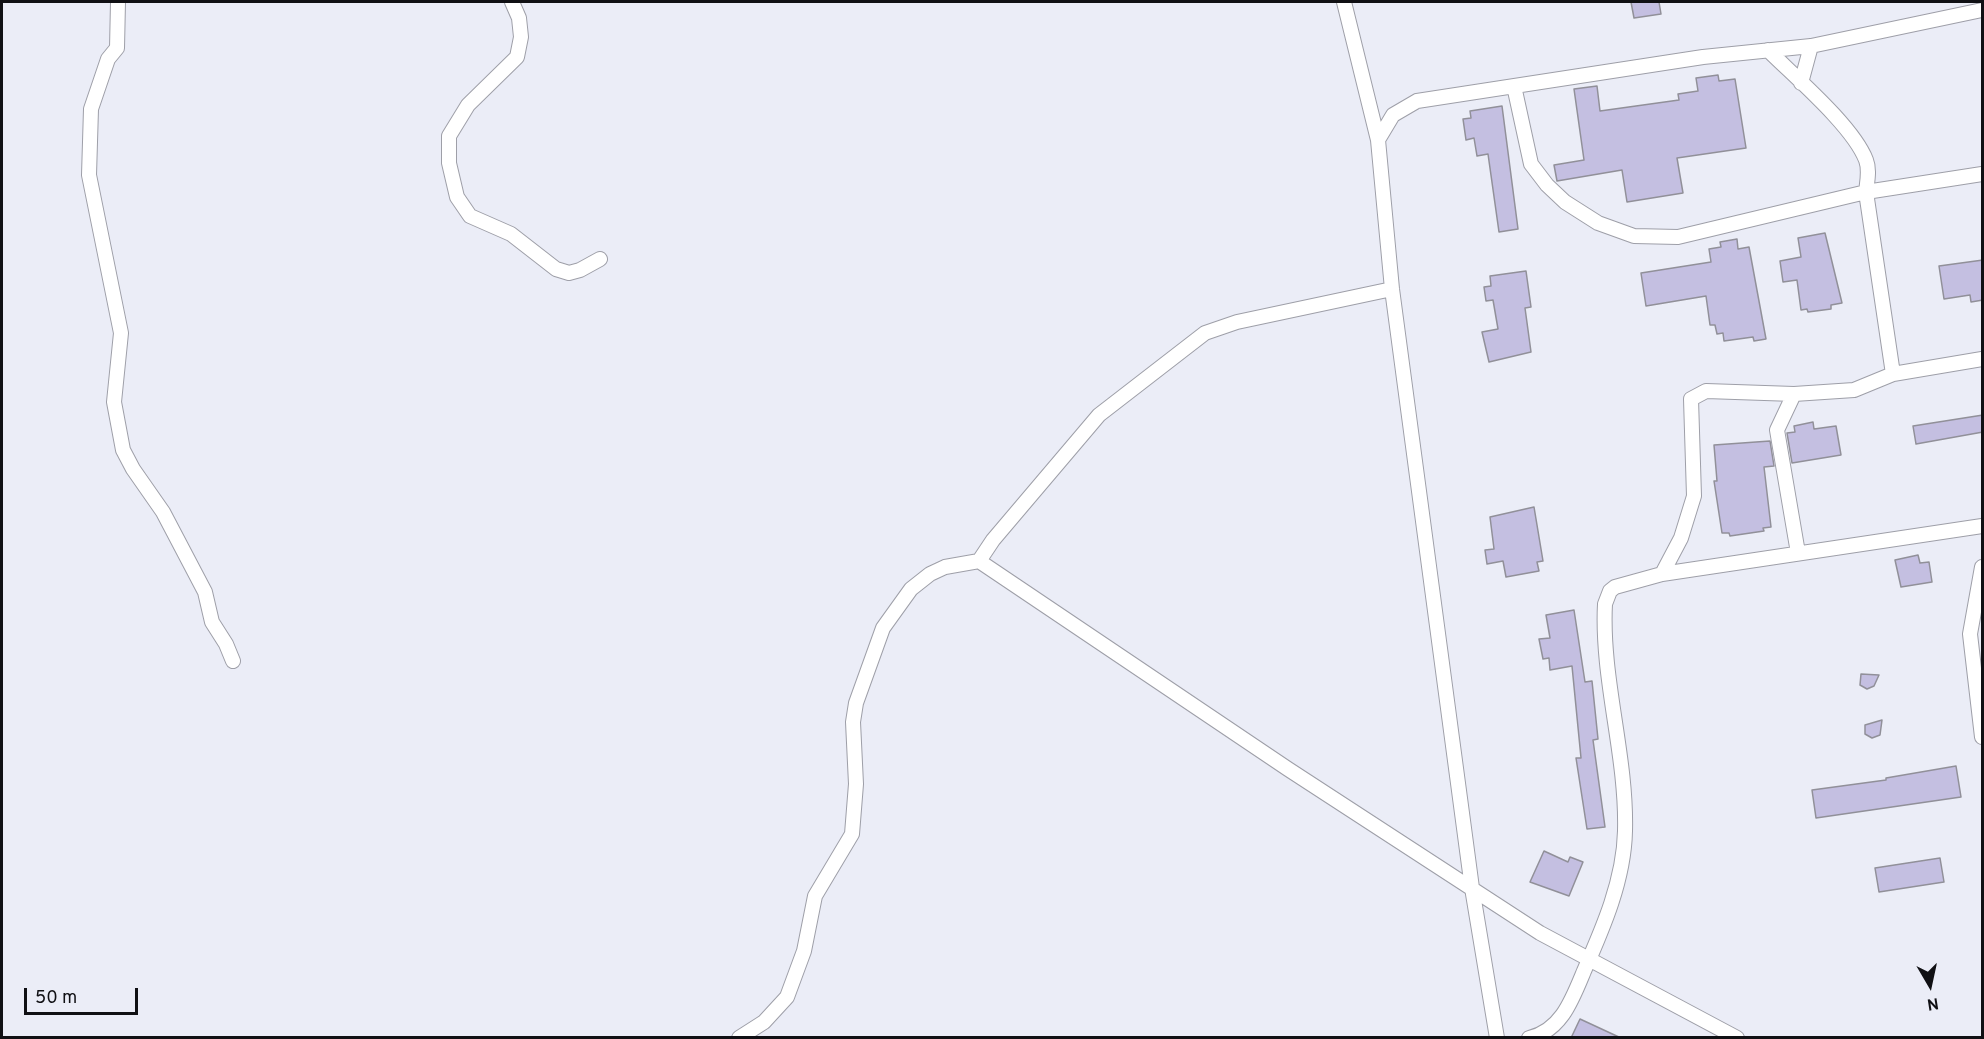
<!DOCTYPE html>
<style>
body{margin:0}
#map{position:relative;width:1984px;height:1039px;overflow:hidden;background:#ebedf7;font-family:Overpass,sans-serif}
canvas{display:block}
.frame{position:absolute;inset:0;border:3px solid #101014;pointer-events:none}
.north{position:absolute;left:1900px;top:955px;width:60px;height:60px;-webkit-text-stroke:4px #ebedf7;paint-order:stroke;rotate:171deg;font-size:16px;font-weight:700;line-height:24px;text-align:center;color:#101014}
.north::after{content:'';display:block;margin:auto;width:21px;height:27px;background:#101014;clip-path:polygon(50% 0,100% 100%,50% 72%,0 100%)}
.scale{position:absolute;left:24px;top:988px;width:114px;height:27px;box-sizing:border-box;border:3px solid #101014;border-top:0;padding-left:8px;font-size:18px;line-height:21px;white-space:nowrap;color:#101014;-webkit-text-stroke:4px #ebedf7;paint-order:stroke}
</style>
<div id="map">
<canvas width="1984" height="1039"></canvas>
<div class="frame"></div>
<div class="north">N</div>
<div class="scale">50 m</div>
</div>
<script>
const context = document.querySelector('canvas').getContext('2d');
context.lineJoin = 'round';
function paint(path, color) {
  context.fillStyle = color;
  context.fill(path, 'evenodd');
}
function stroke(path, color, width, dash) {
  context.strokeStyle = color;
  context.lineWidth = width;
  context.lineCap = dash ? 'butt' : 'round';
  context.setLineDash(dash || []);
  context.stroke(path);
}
const building = new Path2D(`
 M1631 2H1659L1661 14 1634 18Z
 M1718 75 1719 81 1735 79 1746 148 1677 158 1683 193 1627 202 1622 170 1557 181 1554 165 1584 160 1574 89 1597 86 1600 111 1679 100 1678 94 1698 91 1696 78Z
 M1502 106 1518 229 1499 232 1488 154 1477 156 1474 138 1466 140 1463 119 1471 118 1470 111Z
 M1825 233 1842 303 1831 305V309L1808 312 1807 309 1801 310 1797 280 1783 282 1780 261 1801 257 1798 238Z
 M1737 239 1738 249 1749 247 1766 339 1754 341 1753 337 1724 341 1723 333 1717 334 1715 325H1710L1706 296 1646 306 1641 273 1711 262 1709 249 1721 247 1720 242Z
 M1983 260V300L1971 302 1970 295 1944 299 1939 266Z
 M1526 271 1531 307 1525 308 1531 352 1489 362 1482 332 1498 329 1493 300 1486 301 1484 287 1491 286 1490 276Z
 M1983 415V432L1916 444 1913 426Z
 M1813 422 1814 429 1836 426 1841 455 1792 463 1787 433 1795 432 1794 426Z
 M1770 441 1774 466 1764 467 1771 527 1763 528 1764 531 1730 536 1729 533H1722L1714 481H1717L1714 445Z
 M1534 507 1543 561 1537 562 1539 571 1506 577 1503 561 1487 564 1485 550 1494 549 1490 517Z
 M1918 555 1920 563 1929 562 1932 582 1901 587 1895 560Z
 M1574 610 1585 682 1592 681 1598 739 1593 740 1605 827 1587 829 1576 758H1581L1572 666 1550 670 1549 658 1543 659 1539 639 1550 638 1546 615Z
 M1861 674 1879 675 1874 686 1867 689 1860 685Z
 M1882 720 1880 735 1872 738 1865 734V725Z
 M1956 766 1961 797 1816 818 1812 790 1886 780V778Z
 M1544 851 1568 862 1570 857 1583 862 1569 896 1530 882Z
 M1940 858 1944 882 1879 892 1875 868Z
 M1580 1019 1621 1038H1571Z`);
paint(building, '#c4bfe1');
stroke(building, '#919099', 1.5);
const street = new Path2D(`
 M118 2 117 48 108 59 91 109 89 175 121 333 114 402 123 450 133 469 163 512 205 592 212 622 226 644 233 661
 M512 2 519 18 521 37 517 57 468 105 449 136V163L457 197 470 216 511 234 556 269 569 273 580 270 600 259
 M1344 2 1378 140
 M1768 50C1795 77 1853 126 1866 160 1870 170 1867 182 1866 192L1893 374
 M1801 83 1811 46
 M1514 86 1531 164 1547 185 1565 202 1598 223 1634 236 1678 237 1866 192 1982 174
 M1794 394 1777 430 1798 553
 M979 561 1288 769 1540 933 1737 1038
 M1982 567 1970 634 1982 737
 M1662 574 1982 526
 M739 1038 764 1022 787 997 804 951 815 896 852 834 856 784 853 722 856 703 883 628 911 589 930 574 945 567 979 561 993 540 1099 415 1205 333 1237 322 1392 289
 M1497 1038 1472 888 1392 289 1378 140 1393 115 1417 101 1703 57 1811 46 1982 10
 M1529 1038C1561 1031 1572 1000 1584 971 1603 928 1624 880 1625 831 1627 755 1601 679 1605 604L1610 591 1615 587 1662 574 1681 538 1694 496 1691 399 1706 391 1794 394 1854 390 1893 374 1982 359`);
stroke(street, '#9e9fa8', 16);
stroke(street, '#fff', 14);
</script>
